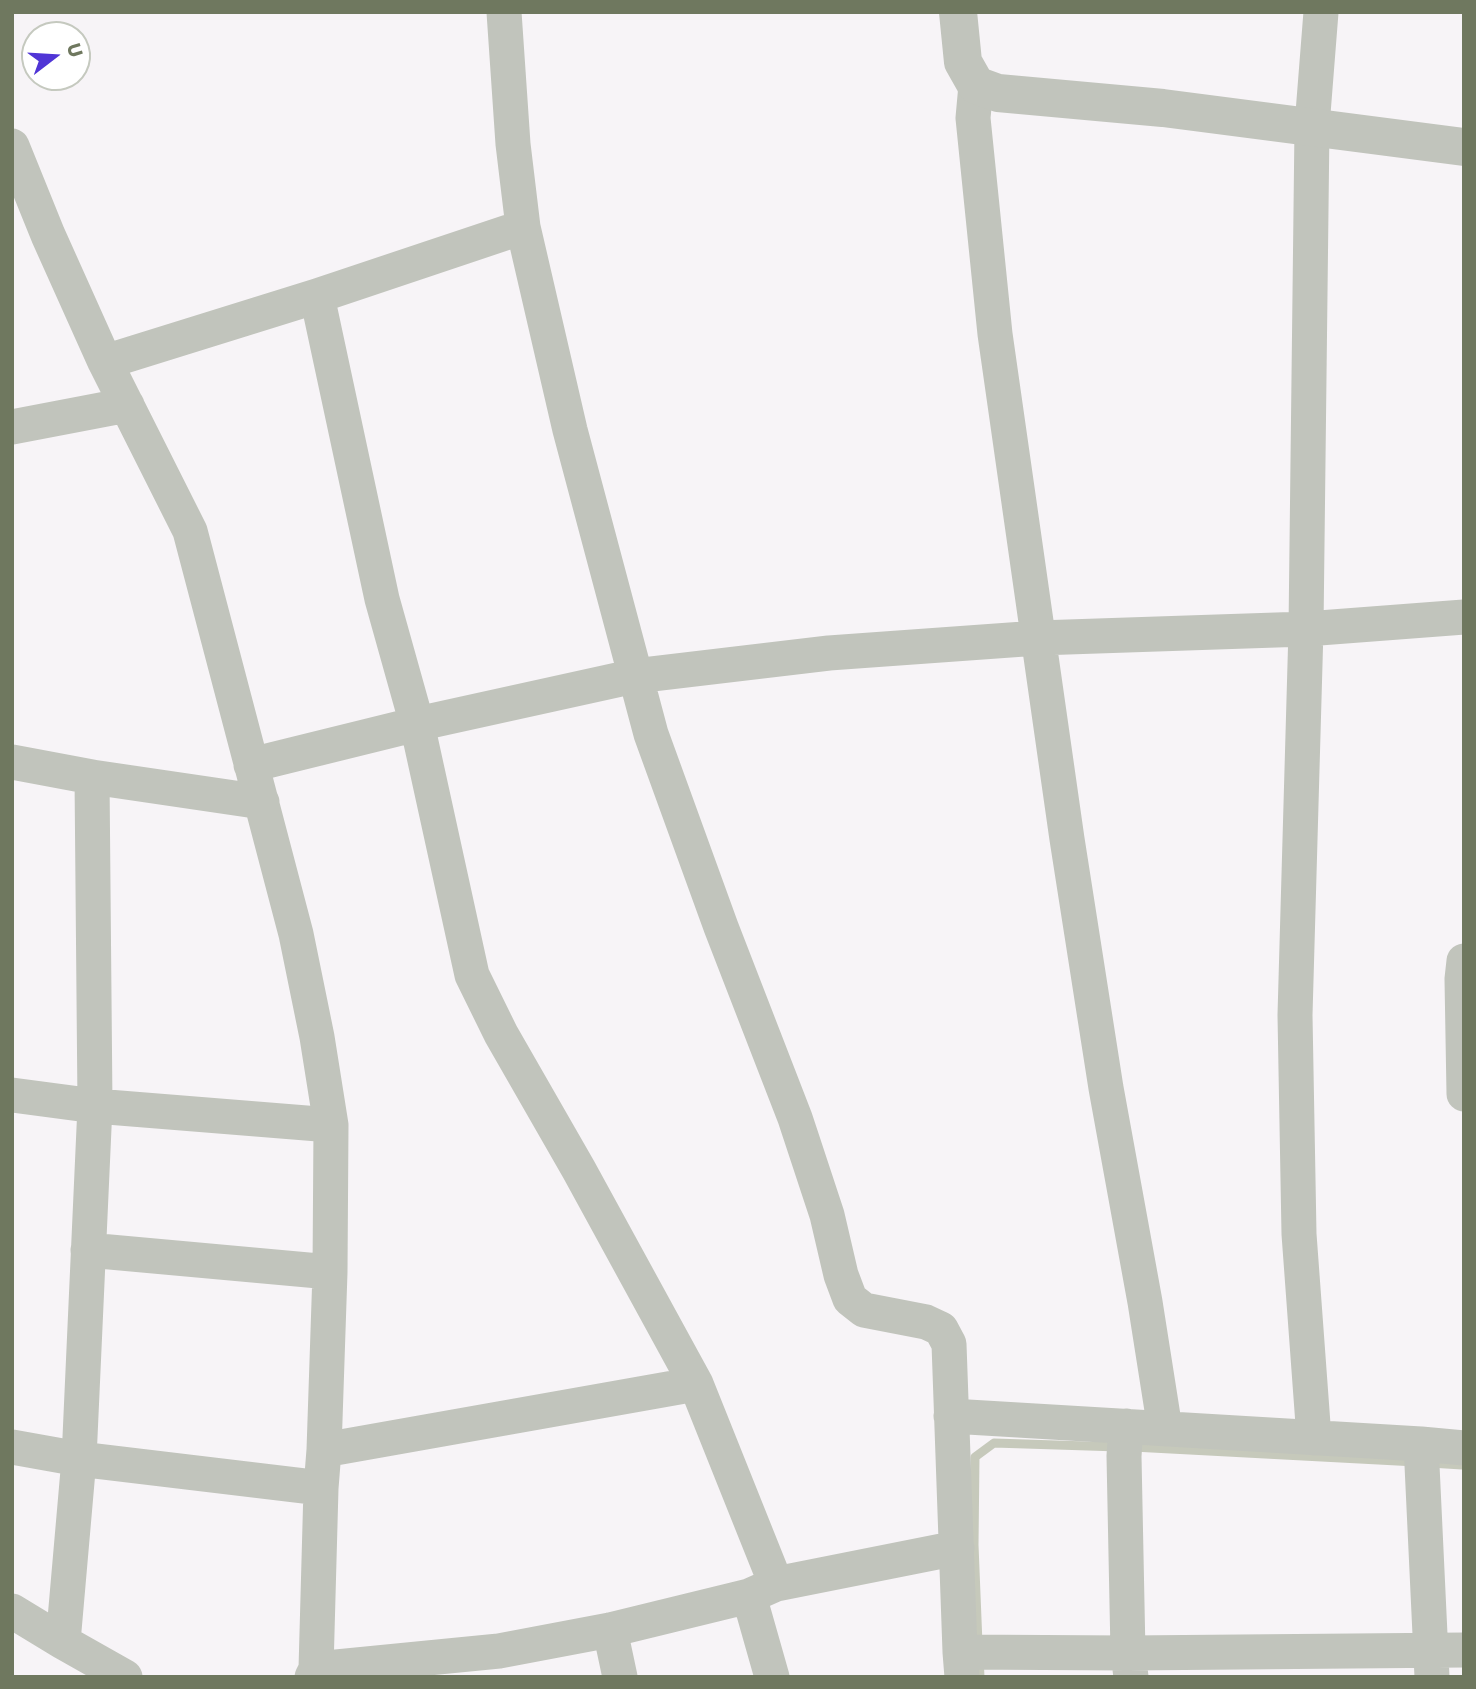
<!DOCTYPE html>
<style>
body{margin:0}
#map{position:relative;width:1476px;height:1689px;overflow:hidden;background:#f7f4f7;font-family:Poppins,sans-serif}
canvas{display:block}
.frame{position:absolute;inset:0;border:14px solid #6f785f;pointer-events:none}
.north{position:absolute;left:21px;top:21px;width:70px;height:70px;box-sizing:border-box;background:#fff;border:2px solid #c5c9bf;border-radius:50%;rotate:73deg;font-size:19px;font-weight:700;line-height:28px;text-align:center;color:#6f785f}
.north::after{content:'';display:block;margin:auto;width:24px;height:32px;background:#5035d6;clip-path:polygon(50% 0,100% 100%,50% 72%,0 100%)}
</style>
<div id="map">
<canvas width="1476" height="1689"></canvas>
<div class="frame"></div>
<div class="north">U</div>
</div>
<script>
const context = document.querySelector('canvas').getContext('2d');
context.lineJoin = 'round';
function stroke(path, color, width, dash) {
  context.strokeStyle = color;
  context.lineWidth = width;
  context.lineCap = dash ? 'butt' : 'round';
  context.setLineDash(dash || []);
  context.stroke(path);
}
stroke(new Path2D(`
 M1133 1447 1416 1462
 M1430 1463 1462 1465
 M978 1644 974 1545 975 1457 994 1443 1119 1447
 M979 1658 980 1677`), '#c6c9bb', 9);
stroke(new Path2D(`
 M504 12 513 144 523 227 570 430 651 734 721 927 795 1118 827 1215 841 1275 850 1299 864 1310 926 1322 941 1329 949 1344 960 1652 962 1677
 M976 85 973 118 995 334 1067 839 1106 1088 1145 1302 1165 1429
 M12 146 48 235 105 362 190 531 296 934 317 1037 331 1125 330 1272 324 1450 321 1488 316 1669 312 1677
 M317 296 382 599 417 724 472 975 501 1034 579 1170 696 1384 776 1584
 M105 362 317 296 523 227
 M12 427 127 405
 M12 762 92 777 262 802
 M251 765 417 724 635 676 829 653 1038 638 1306 629 1464 617
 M1464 961 1462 979 1464 1094
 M12 1095 95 1106 331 1125
 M88 1250 330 1272
 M951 1416 1421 1444 1464 1448
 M1126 1426 1124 1456 1128 1653 1131 1677
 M1314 1438 1299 1234 1295 1015 1306 629 1312 126 1321 12
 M1421 1444 1432 1677
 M12 1447 79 1459 321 1488
 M324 1450 696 1384
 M749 1596 772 1677
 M12 1611 63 1642 125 1677
 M610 1630 620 1677
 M63 1642 79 1459 95 1106 92 777
 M960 1652 1128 1653 1464 1650
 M316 1669 499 1651 610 1630 749 1596 776 1584 957 1548`), '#c1c4bc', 35);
stroke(new Path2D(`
 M958 12 963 62 976 85 998 93 1163 108 1464 147`), '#c1c4bc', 38);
</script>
